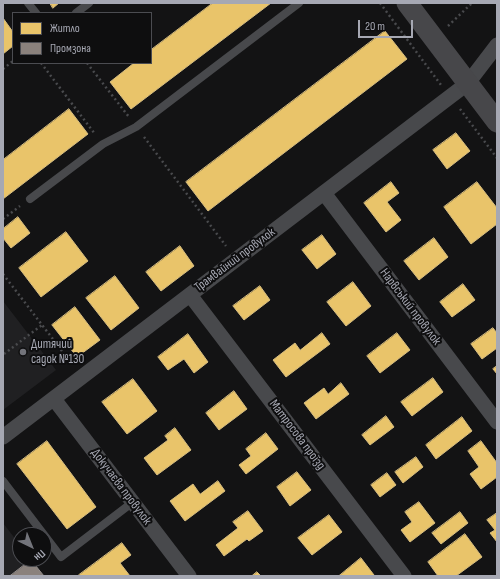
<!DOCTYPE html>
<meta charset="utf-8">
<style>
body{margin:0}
#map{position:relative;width:500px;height:579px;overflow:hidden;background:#131314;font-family:"Sofia Sans Condensed",sans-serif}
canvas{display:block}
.frame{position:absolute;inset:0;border:4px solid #a6a8b3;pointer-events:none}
.legend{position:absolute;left:12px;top:12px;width:140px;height:52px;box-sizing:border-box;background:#0e0e0f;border:1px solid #4b4c51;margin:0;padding:5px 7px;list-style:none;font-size:12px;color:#a6a8b3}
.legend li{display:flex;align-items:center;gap:8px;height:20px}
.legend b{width:20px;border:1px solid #4b4c51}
.north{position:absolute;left:12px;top:527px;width:40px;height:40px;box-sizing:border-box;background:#0e0e0f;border:1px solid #4b4c51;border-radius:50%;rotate:137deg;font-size:11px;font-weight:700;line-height:16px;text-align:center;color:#a6a8b3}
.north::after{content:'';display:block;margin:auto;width:14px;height:18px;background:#73747b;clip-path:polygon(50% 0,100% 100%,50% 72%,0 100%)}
.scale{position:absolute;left:358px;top:20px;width:55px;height:18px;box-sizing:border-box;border:2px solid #a6a8b3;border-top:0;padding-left:5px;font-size:12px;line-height:14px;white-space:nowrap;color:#a6a8b3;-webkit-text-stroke:3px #0e0e0f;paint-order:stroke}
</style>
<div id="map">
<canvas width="500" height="579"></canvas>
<div class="frame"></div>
<ul class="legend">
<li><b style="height:11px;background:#e9c46a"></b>Житло</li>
<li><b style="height:11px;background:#8a817c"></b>Промзона</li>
</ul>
<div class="north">Пн</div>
<div class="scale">20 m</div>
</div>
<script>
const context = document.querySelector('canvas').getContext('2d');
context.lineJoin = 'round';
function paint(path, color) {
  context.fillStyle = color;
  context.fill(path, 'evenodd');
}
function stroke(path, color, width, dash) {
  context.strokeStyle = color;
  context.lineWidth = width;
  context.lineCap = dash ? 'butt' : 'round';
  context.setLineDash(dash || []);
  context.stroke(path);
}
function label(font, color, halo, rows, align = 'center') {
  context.font = font + ' "Sofia Sans Condensed",sans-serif';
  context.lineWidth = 4;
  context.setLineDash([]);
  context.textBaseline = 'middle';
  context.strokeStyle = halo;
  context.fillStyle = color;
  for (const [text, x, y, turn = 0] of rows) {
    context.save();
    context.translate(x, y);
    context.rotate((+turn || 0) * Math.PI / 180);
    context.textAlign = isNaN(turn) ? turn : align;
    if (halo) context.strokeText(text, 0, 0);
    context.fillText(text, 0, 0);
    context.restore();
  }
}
paint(new Path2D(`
 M3 301 56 370 3 410Z
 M3 523 20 545V559H31L44 576H3Z`), '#202022');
const homes = new Path2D(`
 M50 3H59L53 8Z
 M213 3H271L131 109 110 82 134 63H151V50Z
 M3 18 13 32V46L3 54Z
 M385 31 407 59 208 211 186 182Z
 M69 109 88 134 3 199V160Z
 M456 133 470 151 447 169 433 150Z
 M391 182 399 193 387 202 401 220 386 232 364 203Z
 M477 182 497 208V224L471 244 444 207Z
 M18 217 30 233 11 248 3 238V229Z
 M66 232 88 261 41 297 19 268Z
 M322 235 336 254 317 269 302 250Z
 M434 238 448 257 419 280 404 261Z
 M180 246 194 266 161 291 146 272Z
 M115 276 139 308 111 330 86 298Z
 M353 282 371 306 346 326 327 302Z
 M463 284 475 300 452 317 440 302Z
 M260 286 270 300 244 320 233 306Z
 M75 307 100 340 77 357 52 325Z
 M493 328 497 333V348L482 359 471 344Z
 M322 333 330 344 286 377 273 360 295 343 300 350Z
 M397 333 410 350 380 373 367 356Z
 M188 334 208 362 194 373 184 359 168 370 158 357Z
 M497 366V374L493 369Z
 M433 378 443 392 412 416 401 402Z
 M133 379 157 411 127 434 102 402Z
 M341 383 349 394 316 419 304 403 324 388 328 394Z
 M234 391 247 409 219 430 206 413Z
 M386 416 394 427 370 445 362 435Z
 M462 417 472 431 436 459 426 445Z
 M175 428 191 450 157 475 144 458 168 440 165 436Z
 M266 433 278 449 246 474 239 465 251 456 246 449Z
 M47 441 96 507 67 529 17 464Z
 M481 441 497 463V477L481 489 470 474 479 467 468 451Z
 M416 457 423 467 403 483 395 472Z
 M297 472 311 490 290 506 277 487Z
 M387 473 396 485 380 497 371 485Z
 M218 481 225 491 185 521 170 501 193 484 200 494Z
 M419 502 435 523 410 542 401 530 412 522 405 512Z
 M248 511 263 531 249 541 247 539 224 556 216 545 238 528 233 522Z
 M460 512 468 523 441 544 432 533Z
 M497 513V542L490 533 495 530 487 520Z
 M329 515 342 532 312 555 298 538Z
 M465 534 482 557 456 576H438L428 562Z
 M122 543 131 555 120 563 130 576H80L79 575Z
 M361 558 374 575 372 576H339Z
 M257 572 261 576H252Z`);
paint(homes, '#e9c46a');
stroke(homes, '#d5bc80', 1);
const industry = new Path2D(`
 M31 560 44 576H10Z`);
paint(industry, '#8a817c');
stroke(industry, '#928d8c', 1);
stroke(new Path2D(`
 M380 3 441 85
 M448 26 472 3
 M41 63 95 134
 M87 63 129 117
 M3 69 13 61
 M460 109 497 158
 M144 137 226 246
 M3 219 20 206
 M3 274 72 364
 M4 354 42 325`), '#494a4d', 2.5, [2, 3]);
stroke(new Path2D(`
 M28 3 36 13
 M76 13 89 3
 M30 199 103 144 136 127 299 3
 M3 481 61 557 133 502`), '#48494c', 8);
stroke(new Path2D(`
 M324 193 497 422
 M190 295 404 576
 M54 399 189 576
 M3 437 468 83 497 45`), '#48494c', 15);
stroke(new Path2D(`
 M407 3 497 122`), '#47474a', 21);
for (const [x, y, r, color] of [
 [23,352,4,"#73747b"]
]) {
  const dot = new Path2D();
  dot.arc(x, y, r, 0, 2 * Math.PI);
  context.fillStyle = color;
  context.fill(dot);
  stroke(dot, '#0e0e0f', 1.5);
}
label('13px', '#a6a8b3', '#0e0e0f', [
 ["Трамвайний провулок",235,260,-37],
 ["Нарвський провулок",410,307,53],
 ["Матросова проїзд",297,435,53],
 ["Докучаєва провулок",121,487,53]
]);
label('13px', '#a6a8b3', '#0e0e0f', [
 ["Дитячий",31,345],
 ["садок №130",31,360]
], 'left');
</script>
